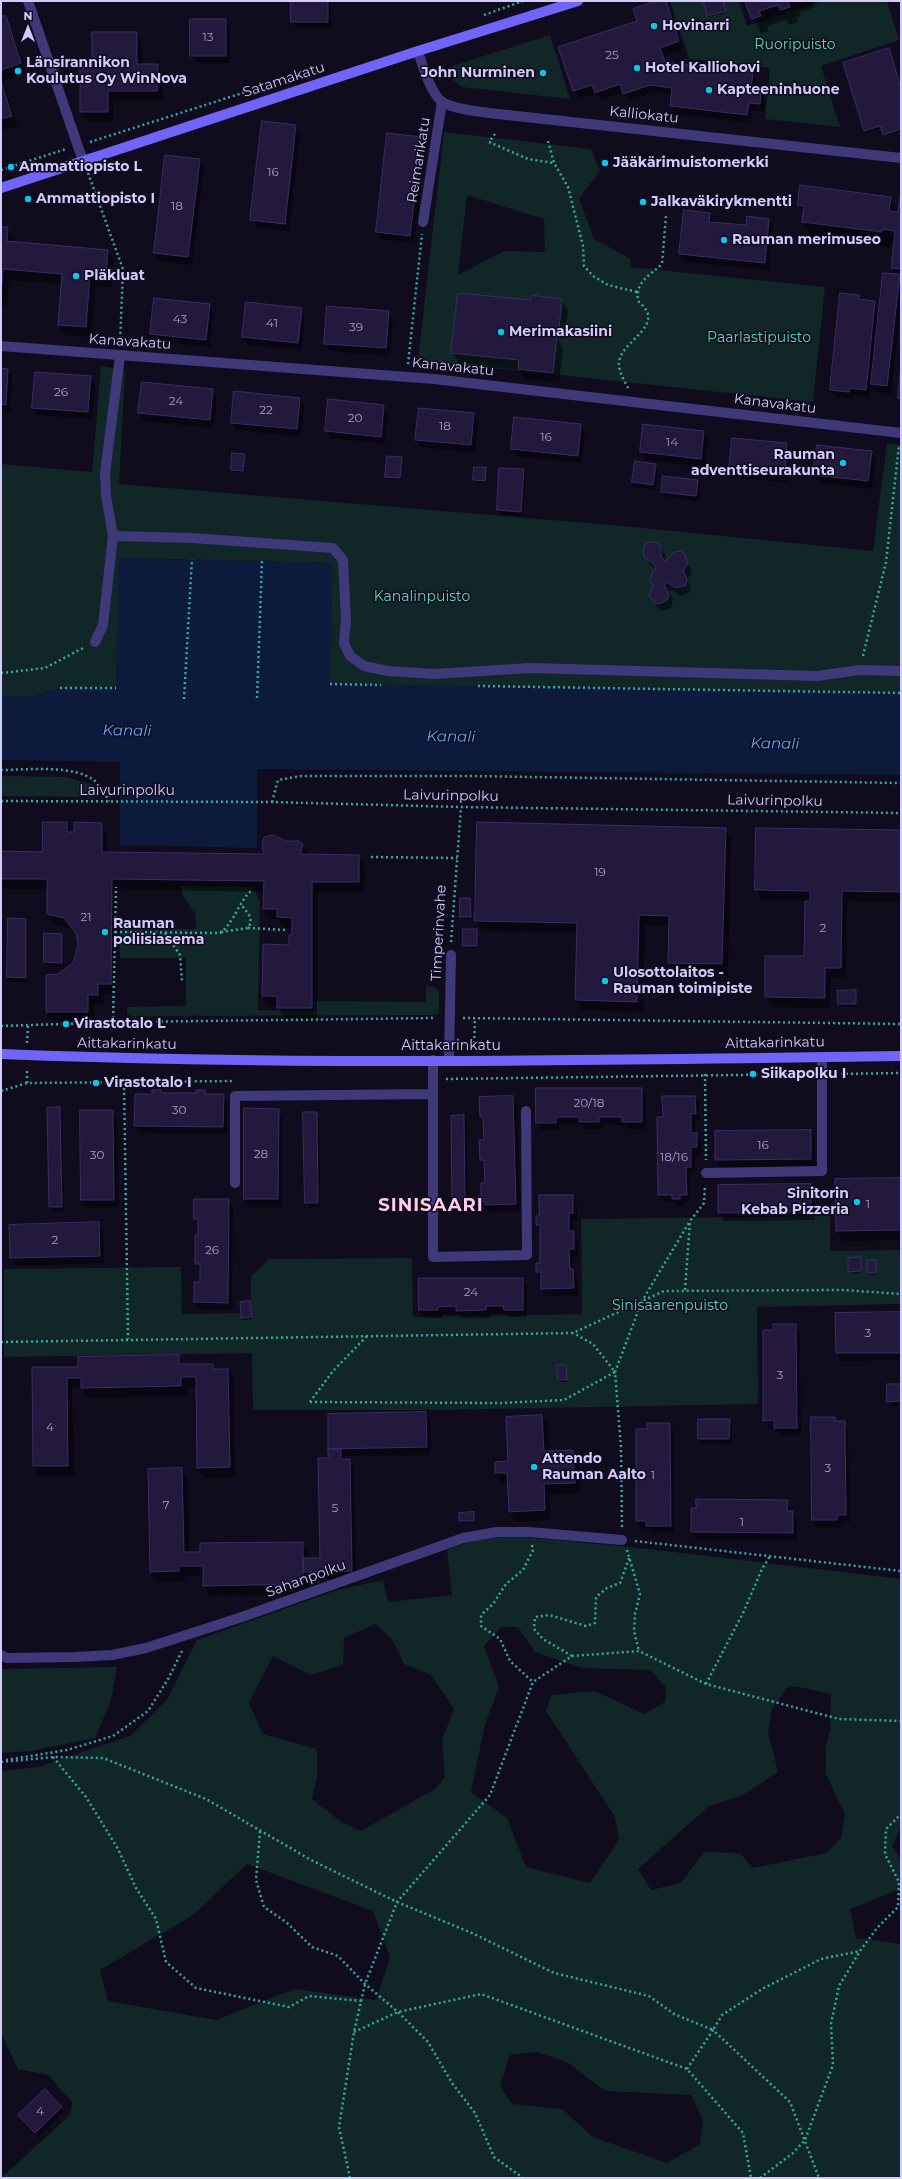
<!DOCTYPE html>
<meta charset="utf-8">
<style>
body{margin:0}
#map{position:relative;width:902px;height:2179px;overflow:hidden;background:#100c1d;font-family:Montserrat,sans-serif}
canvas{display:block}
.frame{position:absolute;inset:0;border:2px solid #d3cafd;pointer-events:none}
.north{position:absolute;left:8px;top:8px;width:40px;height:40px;-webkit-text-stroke:3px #100c1d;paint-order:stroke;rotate:0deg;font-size:11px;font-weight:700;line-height:16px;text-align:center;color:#d3cafd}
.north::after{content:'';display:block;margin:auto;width:14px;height:18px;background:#d3cafd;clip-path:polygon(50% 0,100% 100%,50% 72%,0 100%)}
</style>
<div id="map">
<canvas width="902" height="2179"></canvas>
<div class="frame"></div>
<div class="north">N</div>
</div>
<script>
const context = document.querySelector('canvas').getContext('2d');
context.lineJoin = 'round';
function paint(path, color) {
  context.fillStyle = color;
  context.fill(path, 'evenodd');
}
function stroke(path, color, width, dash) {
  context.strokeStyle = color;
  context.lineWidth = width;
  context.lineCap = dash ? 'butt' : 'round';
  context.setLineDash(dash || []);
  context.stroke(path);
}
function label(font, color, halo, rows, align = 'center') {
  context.font = font + ' Montserrat,sans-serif';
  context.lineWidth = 3;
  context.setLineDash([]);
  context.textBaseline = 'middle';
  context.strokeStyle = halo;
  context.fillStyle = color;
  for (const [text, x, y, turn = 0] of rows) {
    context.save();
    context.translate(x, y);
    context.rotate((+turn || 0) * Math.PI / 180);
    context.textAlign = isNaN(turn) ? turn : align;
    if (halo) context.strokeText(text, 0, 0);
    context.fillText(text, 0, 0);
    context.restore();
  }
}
paint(new Path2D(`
 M670 1H739L747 26 823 1H887L899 40 821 66 840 127 765 119 770 68 689 59Z
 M550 35 570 99 462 87 453 80 452 66Z
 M444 132 591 149 600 171 579 199 594 239 631 259 630 267 825 287 813 402 418 360ZM467 195 544 219 545 252 504 251 458 275Z
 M101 366 125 370 119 484 623 526 873 551 887 443 901 445V693L330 684 331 563 120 558 116 688H60L35 696H1V464L92 472Z
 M1 776 66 777 91 784 100 797 1 796Z
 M181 886 253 887 260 901 258 1010 314 1011V1001L426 1002V986L434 987 439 991V1012L436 1015 132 1016 127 1014V1007L186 1006V958H120V929H196L195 914 182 894Z
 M830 1216V1251L901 1250V1304L757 1307 758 1404 433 1410H253L252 1353 4 1357V1269L181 1267 182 1314 251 1313V1276L269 1259 412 1258 413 1317 582 1314 581 1219Z
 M514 1536 631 1547 901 1579V1827L892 1846 901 1860V1889L850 1909 856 1938 901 1944V2178H1L70 2115 72 2102 48 2075 18 2069 2 2035 1 1771 38 1767 130 1736 167 1700 197 1640 337 1590 383 1580 388 1602 452 1595 447 1550C469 1540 490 1538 514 1536ZM375 1624 392 1639 404 1664 431 1675 454 1709 442 1740 445 1777 435 1789 361 1831 340 1821 312 1799 317 1777V1749L263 1734 249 1703 273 1656 311 1675 343 1665 344 1638ZM501 1627H518L535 1652 582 1668 650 1670 666 1687 665 1702 644 1714 595 1691 551 1695 546 1711 615 1817 619 1840 590 1883 526 1867 507 1818 471 1792 485 1724 499 1687 484 1646ZM789 1686 799 1687 831 1694 830 1730 826 1746V1774L845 1815 841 1838 826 1853 753 1868 740 1853 704 1852 681 1883 651 1890 638 1869 709 1806 741 1796 778 1772 768 1733 772 1708ZM247 1864 373 1911 390 1957 376 2000 295 1989 216 2020 108 2001 100 1970 193 1915ZM537 2052 567 2062 605 2091 691 2095 703 2121 700 2144 667 2163 593 2137 562 2109 512 2104 500 2085 510 2055Z
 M117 1667 111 1700 95 1738 31 1751 1 1753V1669Z`), '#102627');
paint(new Path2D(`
 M119 558 331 563 330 684 901 693V775L257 769V848L120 845V762L1 760V696H35L60 688 116 687Z`), '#0c1b3c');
paint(new Path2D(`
 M292 1H331V29H297L292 21Z
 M660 1H665L669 7 683 49 664 56 667 63 752 73 757 81 756 91 761 92 765 99 764 112 753 110 751 123 675 114 671 106 672 95 655 92 629 101 624 92 601 100 596 93 579 99 560 48 638 21Z
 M709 1H723L726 13 709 17 704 2Z
 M745 1H813L815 7 800 12 801 16 796 17 798 22 789 25 786 20 767 26 769 31 761 33Z
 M5 17 11 28 26 74 3 81 18 126 1 132V19Z
 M226 20 230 28V63H196L191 55Z
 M136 33 142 44V65H157L163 76V101H113V122H87L81 112 93 65Z
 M844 63 901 89V131L885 136 882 128 866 133Z
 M296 126 300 134 289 231 256 227 251 219Z
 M421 138 426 146 414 243 381 239 377 231Z
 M199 160 204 168 192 265 159 261 155 253Z
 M901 193V306L891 394 876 392 871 383 870 397 854 395 853 399 836 397 831 390 858 296 861 300 874 302 880 311 896 275 892 268 894 244H891L890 247 812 237 803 222 804 214 799 205 890 198 899 212Z
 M709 214 714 223 747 226 769 220 773 227 769 270 685 262 680 254Z
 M1 228H8L14 239 13 243 108 250 114 261 111 287 96 286 91 337 65 335 59 324 62 284 9 280 7 306 1 305Z
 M562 300 568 310 565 339 557 338 563 348 559 383 525 379 520 370 459 363 453 353 532 301Z
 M209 305 213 313 210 347 155 341 151 333Z
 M301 309 305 317 302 350 247 345 243 337Z
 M388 312 393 320 390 356 329 351 325 343Z
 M1 369 8 370 12 378 10 412 1 411Z
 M90 377 95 385 92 419 38 415 33 407Z
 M142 383 212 390 217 397 214 428 144 421 139 413Z
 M300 398 304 406 301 437 236 430 232 423Z
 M384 406 388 414 385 444 330 438 326 431Z
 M474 414 478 422 475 453 421 447 416 440Z
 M515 418 580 425 585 433 582 463 517 457 512 449Z
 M703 432 708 440 705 467 646 460 641 452Z
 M787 444 791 451 789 482 735 478 730 470Z
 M871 452 876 460 872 489 819 483 814 475Z
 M244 455V473L233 472 232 469Z
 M401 458V480L388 479 386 477Z
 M655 465 658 470 655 490 636 487 633 482Z
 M485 468 486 483 476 482 474 480Z
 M523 470 526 475 523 516 501 515 498 510Z
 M697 481 700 486 699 501 665 497 662 492Z
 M660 546 665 555V564L683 553 692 572 687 580 691 587 690 592 681 596 672 590 669 592 673 599 671 608 663 611H660L650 596 657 570 650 565 645 556Z
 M66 823 72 833 101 824 107 834V853L265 855 285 842 302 845 308 855 359 856 365 866 364 892 317 893V1019L284 1018 278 1006H269L263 996 293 936V928H284L279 919H270L264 908 265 892 118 889 116 994H104V1005H93L94 1022H53L47 1012 58 975 69 968 76 958 79 945 76 933 71 929 54 924 48 913V889H1V852L43 853Z
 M725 829 731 840 728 975 675 973 669 963 670 926 645 925 643 1012 582 1010 576 1000 578 933 482 931 476 921Z
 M757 829 901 831V902L847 901 846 978H830V1008L772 1007 766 996 805 957 806 901 762 900 756 890Z
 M470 899 471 919H462L461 917Z
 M26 920 28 925V982H11L8 977Z
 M464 930H476L478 948H466Z
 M61 935 64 940V967H48L45 962Z
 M855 991 857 1006H840L838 992Z
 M642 1089 646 1097V1129H628L625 1125H603V1129H585L582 1125H560V1130H542L537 1122Z
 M205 1091 207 1095H223L227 1103V1134L140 1133 135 1126 161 1094H197Z
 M513 1097 517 1105 520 1212H491L487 1210 482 1202 486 1184 485 1167 481 1160 485 1141V1123L481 1117Z
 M695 1097 699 1104 700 1121H695V1134L701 1142V1154L695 1155V1174H690V1202H684V1206H677L675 1202H663L659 1195 664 1118Z
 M60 1108 62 1113 64 1212H53L50 1207Z
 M278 1110 282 1118V1207H249L245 1199Z
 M112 1111 117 1119 118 1207 87 1208 82 1200Z
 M316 1113 319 1118 320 1207H309L306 1202Z
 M464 1116 467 1121 468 1210H456L453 1205Z
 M810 1131 815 1138V1166L721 1168 716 1160Z
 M901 1179V1240L843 1241 837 1231Z
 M810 1185 815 1193V1220L724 1221 719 1213Z
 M572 1196 577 1204V1221H573V1232L578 1240V1257H573V1271L577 1278 578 1296H546L542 1289V1279L537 1272 541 1264V1232L537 1224 540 1217Z
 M228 1200 233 1208 232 1310H199L195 1302 201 1283V1272L196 1264V1236H199V1226L195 1219Z
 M98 1223 103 1231 104 1263 16 1266 11 1258 10 1226Z
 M860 1258 862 1273 851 1274 849 1272Z
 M875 1261 877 1275H869L868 1273Z
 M522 1279 527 1286V1317H509L507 1313H490V1318H462L459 1314H442V1318H424L420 1310Z
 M250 1302 252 1319 243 1320 242 1317Z
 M901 1313V1360L841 1361 837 1353 836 1314Z
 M795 1325 800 1333 801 1435H779L775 1428H769L764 1420Z
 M179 1356 184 1365H212L215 1370H228L234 1380 235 1478H204L198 1468 197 1387H187V1396L88 1398 82 1388H72L74 1476 40 1477 34 1466 33 1368H79Z
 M565 1366 567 1382H560L559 1380Z
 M901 1385V1406H891L888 1401Z
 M426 1413 430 1421 431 1455 345 1456V1460H349L354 1468 356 1578 309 1579V1594L210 1596 204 1585V1576H185V1581L157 1582 151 1571 182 1469 188 1480 189 1553 302 1543 308 1553V1559H321L329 1458V1415Z
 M542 1416 548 1426 549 1452 572 1451 578 1461 580 1493 549 1495 550 1520 516 1522 510 1512 509 1483H502L496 1473 509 1462Z
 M835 1418 837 1422H844L848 1430 850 1522 841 1523V1527L817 1528 813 1520Z
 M729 1420 732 1425V1444L702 1443 699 1438Z
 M670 1424 674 1432V1533H651L649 1529H642L637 1521V1430H648Z
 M787 1501 797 1520V1541L696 1540 692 1532Z
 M473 1513 474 1523H462L460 1521Z
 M61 2107 64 2112 38 2137 19 2115Z`), '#0007');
const building = new Path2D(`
 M291 1H328V22H291Z
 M657 1H666L679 41 660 48 665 62 753 72 751 89 761 91 760 104 749 103 747 115 670 106 672 88 650 85 623 94 620 84 595 93 592 85 573 91 558 47 637 21 633 9Z
 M723 1 726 11 707 16 703 2Z
 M745 1H791L788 2 790 7 780 10 778 5 759 11 761 16 752 19Z
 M6 16 21 63 1 70V17Z
 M190 19H226V56H190Z
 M92 32H137V64H158L157 91H108V112H80V64H92Z
 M889 48 901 88V129L883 135 880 126 864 131 843 63Z
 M1 81 12 116 1 119Z
 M262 121 296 125 285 224 250 220Z
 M387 133 422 137 410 236 376 232Z
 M165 155 200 159 188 257 154 253Z
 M800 185 891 197 889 211 898 212 901 190V269L891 268 895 231 883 229 882 232 802 222 804 206 798 205Z
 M684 210 710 213 709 222 746 225 747 216 769 219 765 263 679 254Z
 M1 227H8L7 241 108 250 106 277 90 275 86 327 58 325 62 274 3 269 1 295Z
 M883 273 900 274 887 386 871 384Z
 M458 293 531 300V295L562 299 559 329 549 327 548 335 557 336 553 373 518 369 519 360 451 353Z
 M840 293 859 295V299L875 301 866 390 850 388 849 392 830 390Z
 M154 298 210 304 206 340 150 334Z
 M246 302 302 308 298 343 242 337Z
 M327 306 389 311 386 348 324 344Z
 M901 367V398H898Z
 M1 368 8 369 6 405 1 404Z
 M35 372 91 376 88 412 32 408Z
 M142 382 213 389 210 420 138 413Z
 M234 391 300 398 297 429 231 423Z
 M328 399 384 405 381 437 325 431Z
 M419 408 474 413 471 445 415 440Z
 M514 417 581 424 578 456 511 449Z
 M643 424 704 431 701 459 640 452Z
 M732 438 787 443 785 475 729 470Z
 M817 445 872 451 868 481 813 475Z
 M232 453 245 454 243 471 231 470Z
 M387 456 402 457 400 478 385 477Z
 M635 461 656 464 653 485 632 482Z
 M474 467H486L485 481 473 480Z
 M499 468 524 469 521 512 497 510Z
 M663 476 698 480 696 496 661 492Z
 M650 542H656L661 546V556L665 562 674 552 679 551 683 552 688 563 683 571 687 579 686 585 676 588 667 582 664 585 669 595 667 600 659 604 655 603 649 596 653 584 650 581 652 572 656 570 655 565 644 557 643 550 645 544Z
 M43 822H67V832H74V822L102 823V852L264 854 262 846 264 837 274 835 285 841H298L303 844 300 854 359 855V882H312V1008H277V996H262L263 944 289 945V935H292V918L277 917V909H263L264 881 112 879 111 984H98V995H88V1012H46V975L58 974 73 963 78 945 76 933 64 918 47 914V879H1V851L42 852Z
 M477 822 726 828 722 964 668 963 669 916 639 915 637 1002 575 1000 577 923 475 921Z
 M756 828 901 830V892L842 891 841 968H825V998L765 997V956H804L805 901H810V891L755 890Z
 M460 898H470L471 917H460Z
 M8 918 26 919V978L7 977Z
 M463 929H477V946H463Z
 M44 933 62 934V963L44 962Z
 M856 990V1004H838L837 991Z
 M536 1088H642V1122H622V1117H599V1122H579V1117H556V1123H536Z
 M152 1090H161V1093H196V1090H205V1094H224L223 1127 134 1126 135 1094H152Z
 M513 1096 516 1204 485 1205V1202H481V1183H485L484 1160H480L479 1140H484L483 1117H480L479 1097Z
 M662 1096H695L696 1114H691V1133H697V1147H691V1167H686L687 1195H680V1199H672V1195H658L657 1117H663Z
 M60 1107 62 1207H49L47 1108Z
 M244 1108 279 1109 278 1199H244Z
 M80 1110H113L114 1200H81Z
 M303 1112H317L318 1203H305Z
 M464 1115 465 1205H452L451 1116Z
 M811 1130V1159L715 1160V1131Z
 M901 1178V1230L836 1231 835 1179Z
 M811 1184V1212L718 1213V1185Z
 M539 1195H573V1213H569V1231H574V1249H569L570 1269H573L574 1288 541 1289V1272H536V1263H540V1225H536V1216H539Z
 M194 1199H229L228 1303 194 1302V1282H200V1264H195V1235H198V1219H194Z
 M99 1222 100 1256 10 1258 9 1225Z
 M861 1257V1271L848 1272V1258Z
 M876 1260V1273H867V1261Z
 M419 1278H523V1310H504L503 1306H486V1310L456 1311V1306L438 1307V1310H419Z
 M250 1301 252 1317 241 1318 240 1302Z
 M901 1312V1353H836L835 1313Z
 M773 1324H796L797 1428H774V1420L763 1421V1330H773Z
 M179 1355V1364H213V1369H228L230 1467 197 1468 196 1377H181V1386L81 1388V1378H67L68 1466H33L32 1367H78V1357Z
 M557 1365H566L567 1380H558Z
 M887 1384H901V1401L887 1402Z
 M426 1412 427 1447 328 1449V1414Z
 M542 1415 544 1451 573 1450 575 1483 544 1484 545 1510 509 1512 507 1473H495V1462L508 1461 506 1417Z
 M811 1417H835V1421H845L846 1515H837V1520H812Z
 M698 1419H730L729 1439H698Z
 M647 1423H670L671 1526H646V1521H636V1429H647Z
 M328 1449H341V1459H350L352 1571 303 1572V1558H320L318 1458H328Z
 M182 1468 184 1552H200V1543L303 1542V1584L203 1586V1566H179V1571L150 1572 148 1469Z
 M696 1499 788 1500 787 1511H793V1533L691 1532V1508H696Z
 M474 1512V1521H459V1513Z
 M45 2089 62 2107 35 2133 18 2115Z`);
paint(building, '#23193d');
stroke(building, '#3b2c68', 1);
stroke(new Path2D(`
 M624 1V2
 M484 15 523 1
 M495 134 489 142 528 159 554 163
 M548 141 554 163 568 187 583 246 584 266 593 276 608 285 637 292
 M90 142 258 88
 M1 170 66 149
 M88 173 123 269 120 343
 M408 364 422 234
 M628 388C624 380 618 370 619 362 623 338 668 326 638 301 635 282 649 276 662 264L666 216
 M863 656 886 562 899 445
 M1 673 45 668 83 648
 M330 684 381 685
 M478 686 901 693
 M60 688H116
 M257 698 262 561
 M184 699 192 559
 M1 770C27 770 74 764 95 781 101 786 105 794 109 801
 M1 801 272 802 461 807 901 813
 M272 802 278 780 301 776H473L901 783
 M371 857 457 858
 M248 928 287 930
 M115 932 220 933C235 922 238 902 252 890
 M221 932 248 928 251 922 249 915 241 904
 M165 933 180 955 182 981
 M451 942 461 807
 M463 1018 901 1024
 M113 1023 116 887
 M1 1026 123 1022 436 1018
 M27 1043 28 1026
 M474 1048 475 1018
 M705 1074 706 1160
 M836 1074 901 1073
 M446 1079 809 1074
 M27 1083V1068
 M124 1083 128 1339
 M1 1091 27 1083 233 1081
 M685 1290 690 1221 704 1203 705 1185
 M1 1342 573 1333 664 1291 844 1290 901 1294
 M310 1402 500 1403 564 1400 615 1372 593 1344 573 1333
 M310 1402 333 1371 367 1336
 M622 1527 621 1448 615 1372 642 1301 690 1221
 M635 1541 901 1571
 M532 1545 533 1550 523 1570 506 1584 493 1604 481 1615V1626L500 1639 510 1661 533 1682
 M627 1550 640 1594 635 1614 634 1631 639 1651
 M572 1656 543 1639 534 1629 535 1617 549 1615 586 1626 595 1623 596 1597 607 1588 620 1583 630 1556
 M706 1684 743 1613 762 1569 770 1556
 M53 1757 86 1797 118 1849 136 1888 156 1919 166 1962 196 1988 289 2007 309 1996 361 2001
 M6 1760 67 1750 113 1736 148 1711 168 1679 182 1651
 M1 1762 53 1757 103 1758 206 1799 311 1860 397 1902 472 1933 554 1973 649 1996 674 2014 713 2030 722 2015 762 1989 821 1959 860 1951
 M260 1831 256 1880 264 1907 286 1922 312 1947 338 1956 365 1984 398 2012 428 2042 452 2083 475 2113 494 2157 523 2178
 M354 2032 398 2012 481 1994 687 2069 743 2133 751 2178
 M687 2069 713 2030 790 2102 819 2178
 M350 2178 339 2127 354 2032 365 1984 397 1902 490 1795 533 1682 572 1656 639 1651 706 1684 839 1719 901 1721
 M760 2178 793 2153 805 2140 833 2065 831 2024 839 1986 860 1951 877 1928 898 1907 899 1882 885 1854 886 1829 901 1814`), '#31aaaa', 2.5, [2, 3]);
stroke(new Path2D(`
 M423 222 442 102
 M120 356 105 473 106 496 113 536 192 538 333 548 343 560 346 620 344 643 350 656 364 666 388 671 434 674 530 668 817 676 860 670 901 671
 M95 642 103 625 113 536
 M433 1060V1257L527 1255 526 1111
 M706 1173 822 1171V1057
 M235 1183V1096L433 1094`), '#3f397a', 10);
stroke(new Path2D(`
 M28 1 83 161
 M418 51C422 64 431 96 444 103 458 110 475 111 489 113L901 158
 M1 346 434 379 901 433
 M449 1060 451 955
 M1 1655 7 1658 74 1657 112 1655 146 1648 242 1617 463 1538 497 1532H529L622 1540`), '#3f397a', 10);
stroke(new Path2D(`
 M1 188 418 51 578 1
 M1 1054C301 1066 601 1060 901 1056`), '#7165f9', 10);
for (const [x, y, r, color] of [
 [654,26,4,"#09c7eb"],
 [637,68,4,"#09c7eb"],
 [18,71,4,"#09c7eb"],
 [543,73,4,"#09c7eb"],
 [709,90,4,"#09c7eb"],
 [605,163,4,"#09c7eb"],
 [11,167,4,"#09c7eb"],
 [28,199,4,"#09c7eb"],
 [643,202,4,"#09c7eb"],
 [724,240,4,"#09c7eb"],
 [76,276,4,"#09c7eb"],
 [501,332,4,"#09c7eb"],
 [843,463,4,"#09c7eb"],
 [105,932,4,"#09c7eb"],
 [605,981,4,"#09c7eb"],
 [66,1024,4,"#09c7eb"],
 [753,1074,4,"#09c7eb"],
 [96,1083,4,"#09c7eb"],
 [857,1202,4,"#09c7eb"],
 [534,1467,4,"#09c7eb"]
]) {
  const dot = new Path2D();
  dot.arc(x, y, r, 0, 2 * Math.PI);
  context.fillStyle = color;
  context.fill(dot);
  stroke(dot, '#100c1d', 1.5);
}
label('12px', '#a79ecd', null, [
 ["13",208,37],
 ["25",612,55],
 ["16",273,172],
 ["18",177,206],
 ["43",180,319],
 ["41",272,323],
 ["39",356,327],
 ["26",61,392],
 ["24",176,401],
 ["22",266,410],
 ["20",355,418],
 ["18",445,426],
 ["16",546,437],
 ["14",672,442],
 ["19",600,872],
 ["21",86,917],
 ["2",823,928],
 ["20/18",589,1103],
 ["30",179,1110],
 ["16",763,1145],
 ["28",261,1154],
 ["30",97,1155],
 ["18/16",674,1157],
 ["1",868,1204],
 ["2",55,1240],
 ["26",212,1250],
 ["24",471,1292],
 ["3",868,1333],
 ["3",780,1375],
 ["4",50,1427],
 ["3",828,1468],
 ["1",653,1475],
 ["7",166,1505],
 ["5",335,1508],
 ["1",742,1522],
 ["4",40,2111]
]);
label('bold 14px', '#d3cafd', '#100c1d', [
 ["Hovinarri",662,26],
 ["Länsirannikon",26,63],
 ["Koulutus Oy WinNova",26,79],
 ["Hotel Kalliohovi",645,68],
 ["John Nurminen",535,73,"right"],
 ["Kapteeninhuone",717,90],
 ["Jääkärimuistomerkki",613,163],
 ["Ammattiopisto L",19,167],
 ["Ammattiopisto I",36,199],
 ["Jalkaväkirykmentti",651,202],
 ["Rauman merimuseo",732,240],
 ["Pläkluat",84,276],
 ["Merimakasiini",509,332],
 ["Rauman",835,455,"right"],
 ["adventtiseurakunta",835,471,"right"],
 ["Rauman",113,924],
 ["poliisiasema",113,940],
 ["Ulosottolaitos -",613,973],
 ["Rauman toimipiste",613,989],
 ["Virastotalo L",74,1024],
 ["Siikapolku I",761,1074],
 ["Virastotalo I",104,1083],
 ["Sinitorin",849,1194,"right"],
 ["Kebab Pizzeria",849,1210,"right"],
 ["Attendo",542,1459],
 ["Rauman Aalto",542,1475]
], 'left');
label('14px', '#5ad9c1', '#100c1d', [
 ["Ruoripuisto",795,45],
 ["Paarlastipuisto",759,338],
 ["Kanalinpuisto",422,597],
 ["Sinisaarenpuisto",670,1306]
]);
label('14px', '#d3cafd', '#100c1d', [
 ["Satamakatu",284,80,-18],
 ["Kalliokatu",644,115,6],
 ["Reimarikatu",419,160,-81],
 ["Kanavakatu",130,342,4],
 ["Kanavakatu",453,367,6],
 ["Kanavakatu",775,404,7],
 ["Laivurinpolku",127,791],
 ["Laivurinpolku",451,796,1],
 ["Laivurinpolku",775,801,1],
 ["Timperinvahe",439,933,-87],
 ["Aittakarinkatu",775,1043,-1],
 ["Aittakarinkatu",127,1044,1],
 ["Aittakarinkatu",451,1046],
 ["Sahanpolku",306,1579,-20]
]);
label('italic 15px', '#5da8f9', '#100c1d', [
 ["Kanali",127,731,1],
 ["Kanali",451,737,1],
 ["Kanali",775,744,1]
]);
context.letterSpacing = '1px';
label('bold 18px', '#fdcce9', '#100c1d', [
 ["SINISAARI",431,1206]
]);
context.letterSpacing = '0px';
</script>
